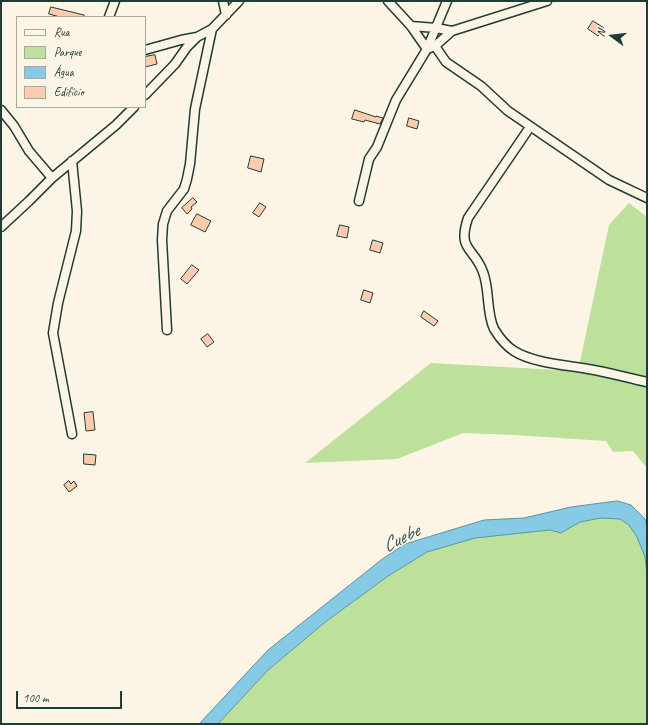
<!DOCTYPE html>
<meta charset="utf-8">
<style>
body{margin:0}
#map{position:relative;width:648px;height:725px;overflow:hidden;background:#fcf5e5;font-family:Caveat,sans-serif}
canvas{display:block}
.frame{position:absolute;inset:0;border:2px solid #1f3d34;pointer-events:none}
.legend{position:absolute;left:16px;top:16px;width:130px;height:92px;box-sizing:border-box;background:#fcf5e5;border:1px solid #a4ab9e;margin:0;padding:5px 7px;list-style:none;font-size:12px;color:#1f3d34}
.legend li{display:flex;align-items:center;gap:8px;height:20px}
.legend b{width:20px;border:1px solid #a4ab9e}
.north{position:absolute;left:592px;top:16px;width:40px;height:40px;-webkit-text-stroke:3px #fcf5e5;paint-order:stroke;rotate:285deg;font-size:11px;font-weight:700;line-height:16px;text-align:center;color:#1f3d34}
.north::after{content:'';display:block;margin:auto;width:14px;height:18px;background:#1f3d34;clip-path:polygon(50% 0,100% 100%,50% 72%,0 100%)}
.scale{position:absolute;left:16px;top:691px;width:106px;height:18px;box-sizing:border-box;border:2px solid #1f3d34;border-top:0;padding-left:5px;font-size:12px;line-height:14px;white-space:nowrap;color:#1f3d34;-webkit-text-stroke:3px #fcf5e5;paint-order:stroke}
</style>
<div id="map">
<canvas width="648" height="725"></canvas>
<div class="frame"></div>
<ul class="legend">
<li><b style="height:5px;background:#fcf5e5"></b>Rua</li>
<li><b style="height:11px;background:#bde09a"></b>Parque</li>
<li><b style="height:11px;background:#85cbe6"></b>Água</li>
<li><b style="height:11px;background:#ffcbaf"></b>Edifício</li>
</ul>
<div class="north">N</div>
<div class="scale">100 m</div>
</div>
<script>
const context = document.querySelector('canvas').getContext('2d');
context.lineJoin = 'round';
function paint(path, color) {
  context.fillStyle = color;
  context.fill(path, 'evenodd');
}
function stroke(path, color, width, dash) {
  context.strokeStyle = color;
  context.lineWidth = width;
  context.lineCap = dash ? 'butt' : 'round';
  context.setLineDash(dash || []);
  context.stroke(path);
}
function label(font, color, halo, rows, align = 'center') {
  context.font = font + ' Caveat,sans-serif';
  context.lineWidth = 3;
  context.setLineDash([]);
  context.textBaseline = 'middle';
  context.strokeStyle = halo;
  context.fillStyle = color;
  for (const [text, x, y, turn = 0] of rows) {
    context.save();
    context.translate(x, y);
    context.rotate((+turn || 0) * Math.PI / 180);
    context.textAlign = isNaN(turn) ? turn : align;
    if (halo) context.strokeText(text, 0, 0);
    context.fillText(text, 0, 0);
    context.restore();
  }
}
paint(new Path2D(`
 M629 203 647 217V468L633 451 613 452 606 441 514 435 463 433 397 459 305 463 431 363 578 371 609 225Z
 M601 518 620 519 629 525 637 537 645 557 647 573V724H218L267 671 324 623 388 576 427 552 475 538 550 530 561 533 580 522Z`), '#bde09a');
const water = new Path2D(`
 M618 501 631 505 645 519 647 526V573L645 557 637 537 629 525 620 519 601 518 580 522 561 533 550 530 475 538 427 552 388 576 324 623 267 671 218 724H199L268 650 381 560 405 544 484 520 524 518 571 507Z`);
paint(water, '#85cbe6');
stroke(water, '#5c929f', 1);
const building = new Path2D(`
 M51 7 84 15V17H60L49 14Z
 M593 21 604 28 598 36 588 29Z
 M155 55 157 64 145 67V57Z
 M355 110 376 117V116L383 118 380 124 365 120 364 122 352 119Z
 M409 118 419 121 417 129 407 126Z
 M251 156 264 159 261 172 248 168Z
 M193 198 197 202 191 207 192 209 187 214 182 208Z
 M260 203 266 207 259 217 253 213Z
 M197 214 211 221 205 232 191 225Z
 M340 225 349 227 347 238 337 236Z
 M373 240 383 243 380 253 370 250Z
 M192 265 199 270 187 284 181 279Z
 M364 290 373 293 370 303 361 300Z
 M424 311 438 321 434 326 421 317Z
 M208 334 214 342 207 347 201 339Z
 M93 412 95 430 86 431 84 413Z
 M84 454 96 455 95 465 84 464Z
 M69 481 71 484 74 481 77 486 69 492 64 485Z`);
paint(building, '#ffcbaf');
stroke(building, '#1f3d34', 1);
const minor = new Path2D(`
 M223 1 226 15
 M388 1 411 26 427 49 435 46 452 31 547 1
 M109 17 115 1
 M411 26 436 28 452 31
 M435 46 446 62 481 86 508 111 609 180 647 198
 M145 50 181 40 197 37
 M145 95 175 64 187 47 197 37 212 29 239 1
 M1 110 14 126 29 151 52 178
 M530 127 468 218C457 251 474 247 483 272 490 290 486 312 494 329 499 337 506 346 514 351 533 363 566 365 588 369 608 372 627 378 647 382
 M359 201 369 159 377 147 396 100 427 49 447 1
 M1 227 29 201 52 178 116 125 134 107
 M167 330 162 240 163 224 167 211 184 189 187 179 190 164 195 109 212 29
 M72 434 53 333 58 303 76 231 77 211 72 161`);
stroke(minor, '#1f3d34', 11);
stroke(minor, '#fcf5e5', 8);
label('italic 20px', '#335958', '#fcf5e5', [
 ["Cuebe",401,539,-27]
]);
</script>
